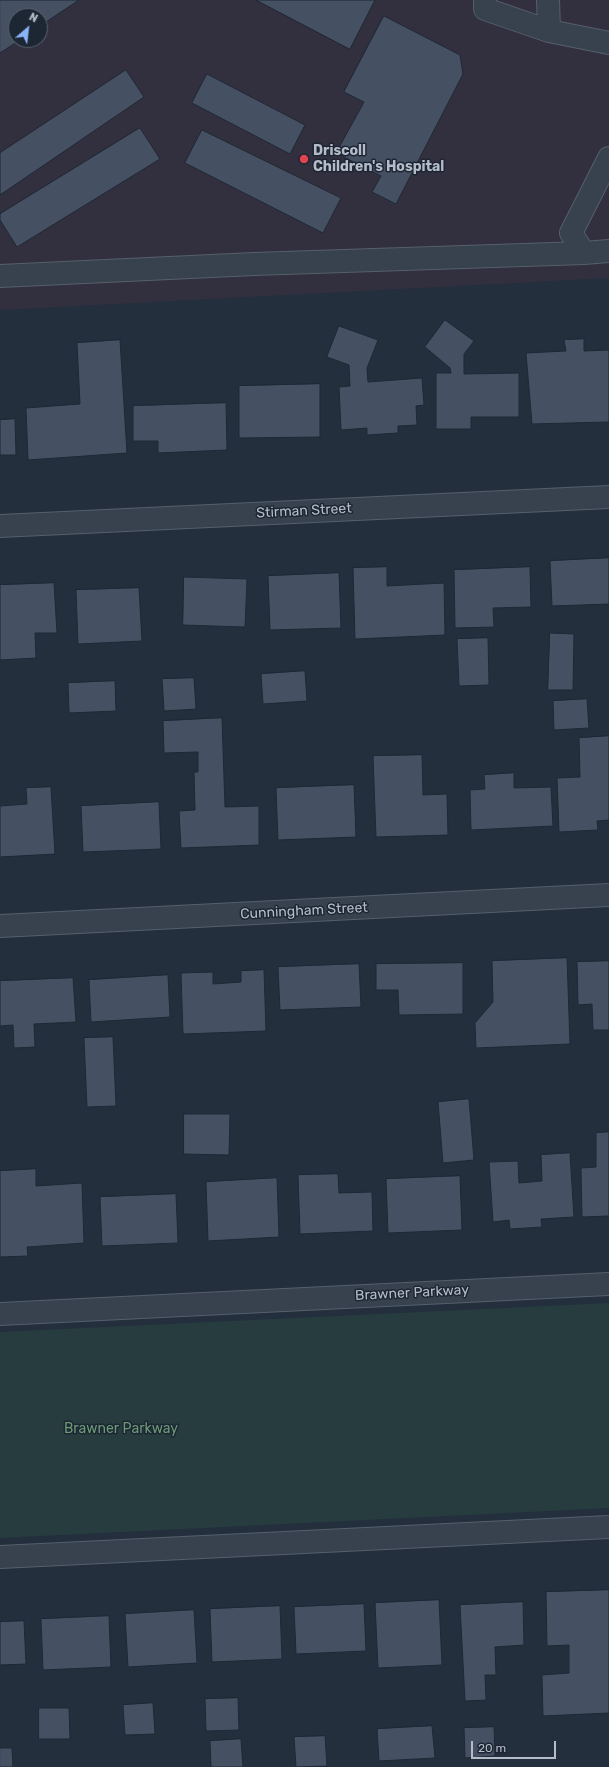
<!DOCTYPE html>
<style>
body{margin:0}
#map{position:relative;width:609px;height:1767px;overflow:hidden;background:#242f3e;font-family:Rubik,sans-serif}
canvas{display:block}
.north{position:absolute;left:8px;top:8px;width:40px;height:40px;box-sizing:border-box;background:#1d2633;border:1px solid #59626f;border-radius:50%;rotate:28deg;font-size:11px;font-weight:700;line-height:16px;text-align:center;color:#b4bcc9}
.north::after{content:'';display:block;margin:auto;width:14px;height:18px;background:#8ab4f8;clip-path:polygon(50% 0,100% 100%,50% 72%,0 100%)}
.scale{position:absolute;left:471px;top:1741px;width:85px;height:18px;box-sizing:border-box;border:2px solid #b4bcc9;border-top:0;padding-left:5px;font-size:12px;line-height:14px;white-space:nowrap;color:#b4bcc9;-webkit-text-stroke:3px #1d2633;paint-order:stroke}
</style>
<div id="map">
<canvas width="609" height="1767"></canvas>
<div class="north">N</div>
<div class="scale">20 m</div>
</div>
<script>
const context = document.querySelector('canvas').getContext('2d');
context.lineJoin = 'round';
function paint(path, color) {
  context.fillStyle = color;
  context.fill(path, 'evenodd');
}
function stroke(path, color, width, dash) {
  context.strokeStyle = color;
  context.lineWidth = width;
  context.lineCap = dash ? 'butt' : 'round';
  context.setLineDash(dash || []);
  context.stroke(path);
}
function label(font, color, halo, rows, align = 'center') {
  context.font = font + ' Rubik,sans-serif';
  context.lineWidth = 3;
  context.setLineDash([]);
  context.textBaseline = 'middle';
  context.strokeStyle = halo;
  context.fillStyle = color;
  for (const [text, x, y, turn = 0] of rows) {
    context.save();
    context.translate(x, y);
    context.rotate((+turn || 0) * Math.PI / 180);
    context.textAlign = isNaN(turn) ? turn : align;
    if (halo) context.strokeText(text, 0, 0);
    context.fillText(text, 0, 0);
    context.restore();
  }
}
paint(new Path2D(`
 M0 0H609V278L0 310ZM16 16H40V40H16Z`), '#32303f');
paint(new Path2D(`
 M609 1303V1508L0 1538V1332Z`), '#263c3f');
const building = new Path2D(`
 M0 0H79L40 26V16H16V40H20L0 53Z
 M256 0H375L350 49Z
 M384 16 460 55 463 74 396 204 372 192 381 176 336 153 364 102 344 92Z
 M126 70 144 97 0 195V153Z
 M207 74 305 125 290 154 192 103Z
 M140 128 160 159 17 247 0 220V214Z
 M202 130 341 198 323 233 185 163Z
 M445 320 474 341 464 354V374L519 373V417H471V429H436V373H451L450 368 425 347Z
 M339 326 378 340 367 368 368 382 422 378 424 405 416 406 417 425 398 426V433L367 435V428L341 430 339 387 350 386 349 365 327 357Z
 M584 339V351L609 350V422L532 424 526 353 566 351 564 340Z
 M120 340 127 453 28 460 26 408 80 404 77 343Z
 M320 384V437L239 438V386Z
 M226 403 227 450 158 453V441H133V406Z
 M15 419 16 455H0V420Z
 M609 558V604L552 606 550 561Z
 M387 567V586L444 583 445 635 355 639 353 568Z
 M530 567 531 607 493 608 494 627 455 628 454 570Z
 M339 573 341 628 270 630 268 576Z
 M184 577 247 579 245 627 183 625Z
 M54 583 57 633H35L36 658 0 660V585Z
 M139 588 142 641 78 644 76 590Z
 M550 633 574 634 573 690H548Z
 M488 638 489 685 459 686 457 639Z
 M305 671 307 701 263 704 261 674Z
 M194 678 196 709 164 711 162 679Z
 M115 681 116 711 69 713 68 683Z
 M587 699 589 728 554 730 553 701Z
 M222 718 225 807 259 806V845L181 848 179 811 195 810 194 772H198V752L164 753 163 721Z
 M609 736V820L597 821 598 830 559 832 557 778 580 777 579 738Z
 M422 755 423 795 447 794 448 835 376 837 373 756Z
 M514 773V788L551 787 553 826 471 830 470 790 485 789 484 775Z
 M354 785 356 837 278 840 276 788Z
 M51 787 55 854 0 857V806L27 804 26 788Z
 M159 802 161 849 83 852 81 806Z
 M567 958 570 1044 476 1048 475 1023 493 1002 492 961Z
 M609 961V1030H593L592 1004 578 1005 577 962Z
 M463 963V1014L399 1015 398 990H376V964Z
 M359 964 361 1007 280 1010 278 967Z
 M264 970 266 1031 183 1034 181 973 213 972V984L241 982V971Z
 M168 975 170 1017 91 1022 89 980Z
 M73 978 76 1022 34 1024 35 1047 14 1048 13 1025 0 1026V981Z
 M113 1037 116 1106 87 1107 84 1038Z
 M469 1099 474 1160 443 1163 438 1102Z
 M184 1114H230L229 1155 184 1154Z
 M609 1132V1216L582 1217 581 1168 596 1167V1133Z
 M570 1153 574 1217 541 1219 542 1227 510 1229 509 1220 493 1222 489 1162 518 1161 519 1183 542 1181 541 1155Z
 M36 1169V1186L82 1183 84 1243 27 1247 28 1256 0 1257V1171Z
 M338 1174 339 1193 372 1192 373 1231 300 1234 298 1175Z
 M460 1176 462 1230 388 1233 386 1179Z
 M277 1178 279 1237 208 1241 206 1182Z
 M176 1194 178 1243 102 1246 100 1197Z
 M609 1590V1713L543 1716 542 1675 569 1673V1645L547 1646 546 1592Z
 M439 1600 442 1665 378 1668 375 1603Z
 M523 1602 524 1645 495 1647 496 1675H485L486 1700 465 1701 460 1605Z
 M364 1604 366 1651 296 1654 294 1607Z
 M280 1606 282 1659 212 1662 210 1609Z
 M194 1610 197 1663 128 1667 125 1614Z
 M109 1616 111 1667 43 1670 41 1619Z
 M24 1621 26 1664 0 1665V1622Z
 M238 1698 239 1730 206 1731 205 1699Z
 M153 1703 155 1734 125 1735 123 1705Z
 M39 1708H69L70 1739H39Z
 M432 1726 435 1758 379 1761 377 1729Z
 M494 1727 495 1756 465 1758 464 1728Z
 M325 1736 327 1766 296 1767 294 1737Z
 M241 1739 243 1767H211L210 1741Z
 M0 1748H12L13 1767H0Z`);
paint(building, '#455162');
stroke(building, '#1f2835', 1);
const minor = new Path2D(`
 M485 0V9L549 31 609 43
 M548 0 549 31
 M609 158 571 233 584 253 609 251
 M0 276 254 264 584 253
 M0 526 609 497
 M0 926 609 895
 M0 1314 609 1284
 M0 1557 609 1527`);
stroke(minor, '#565f6c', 24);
stroke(minor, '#38414e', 22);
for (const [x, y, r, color] of [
 [304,159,5,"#e0444e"]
]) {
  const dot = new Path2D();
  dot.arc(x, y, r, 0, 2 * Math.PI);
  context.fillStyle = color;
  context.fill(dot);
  stroke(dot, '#1d2633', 1.5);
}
label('bold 14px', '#b4bcc9', '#1d2633', [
 ["Driscoll",313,151],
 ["Children's Hospital",313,167]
], 'left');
label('14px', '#b4bcc9', '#1d2633', [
 ["Stirman Street",304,511,-3],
 ["Cunningham Street",304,911,-3],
 ["Brawner Parkway",412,1293,-3]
]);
label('14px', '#6b9a76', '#1d2633', [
 ["Brawner Parkway",121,1429]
]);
</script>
